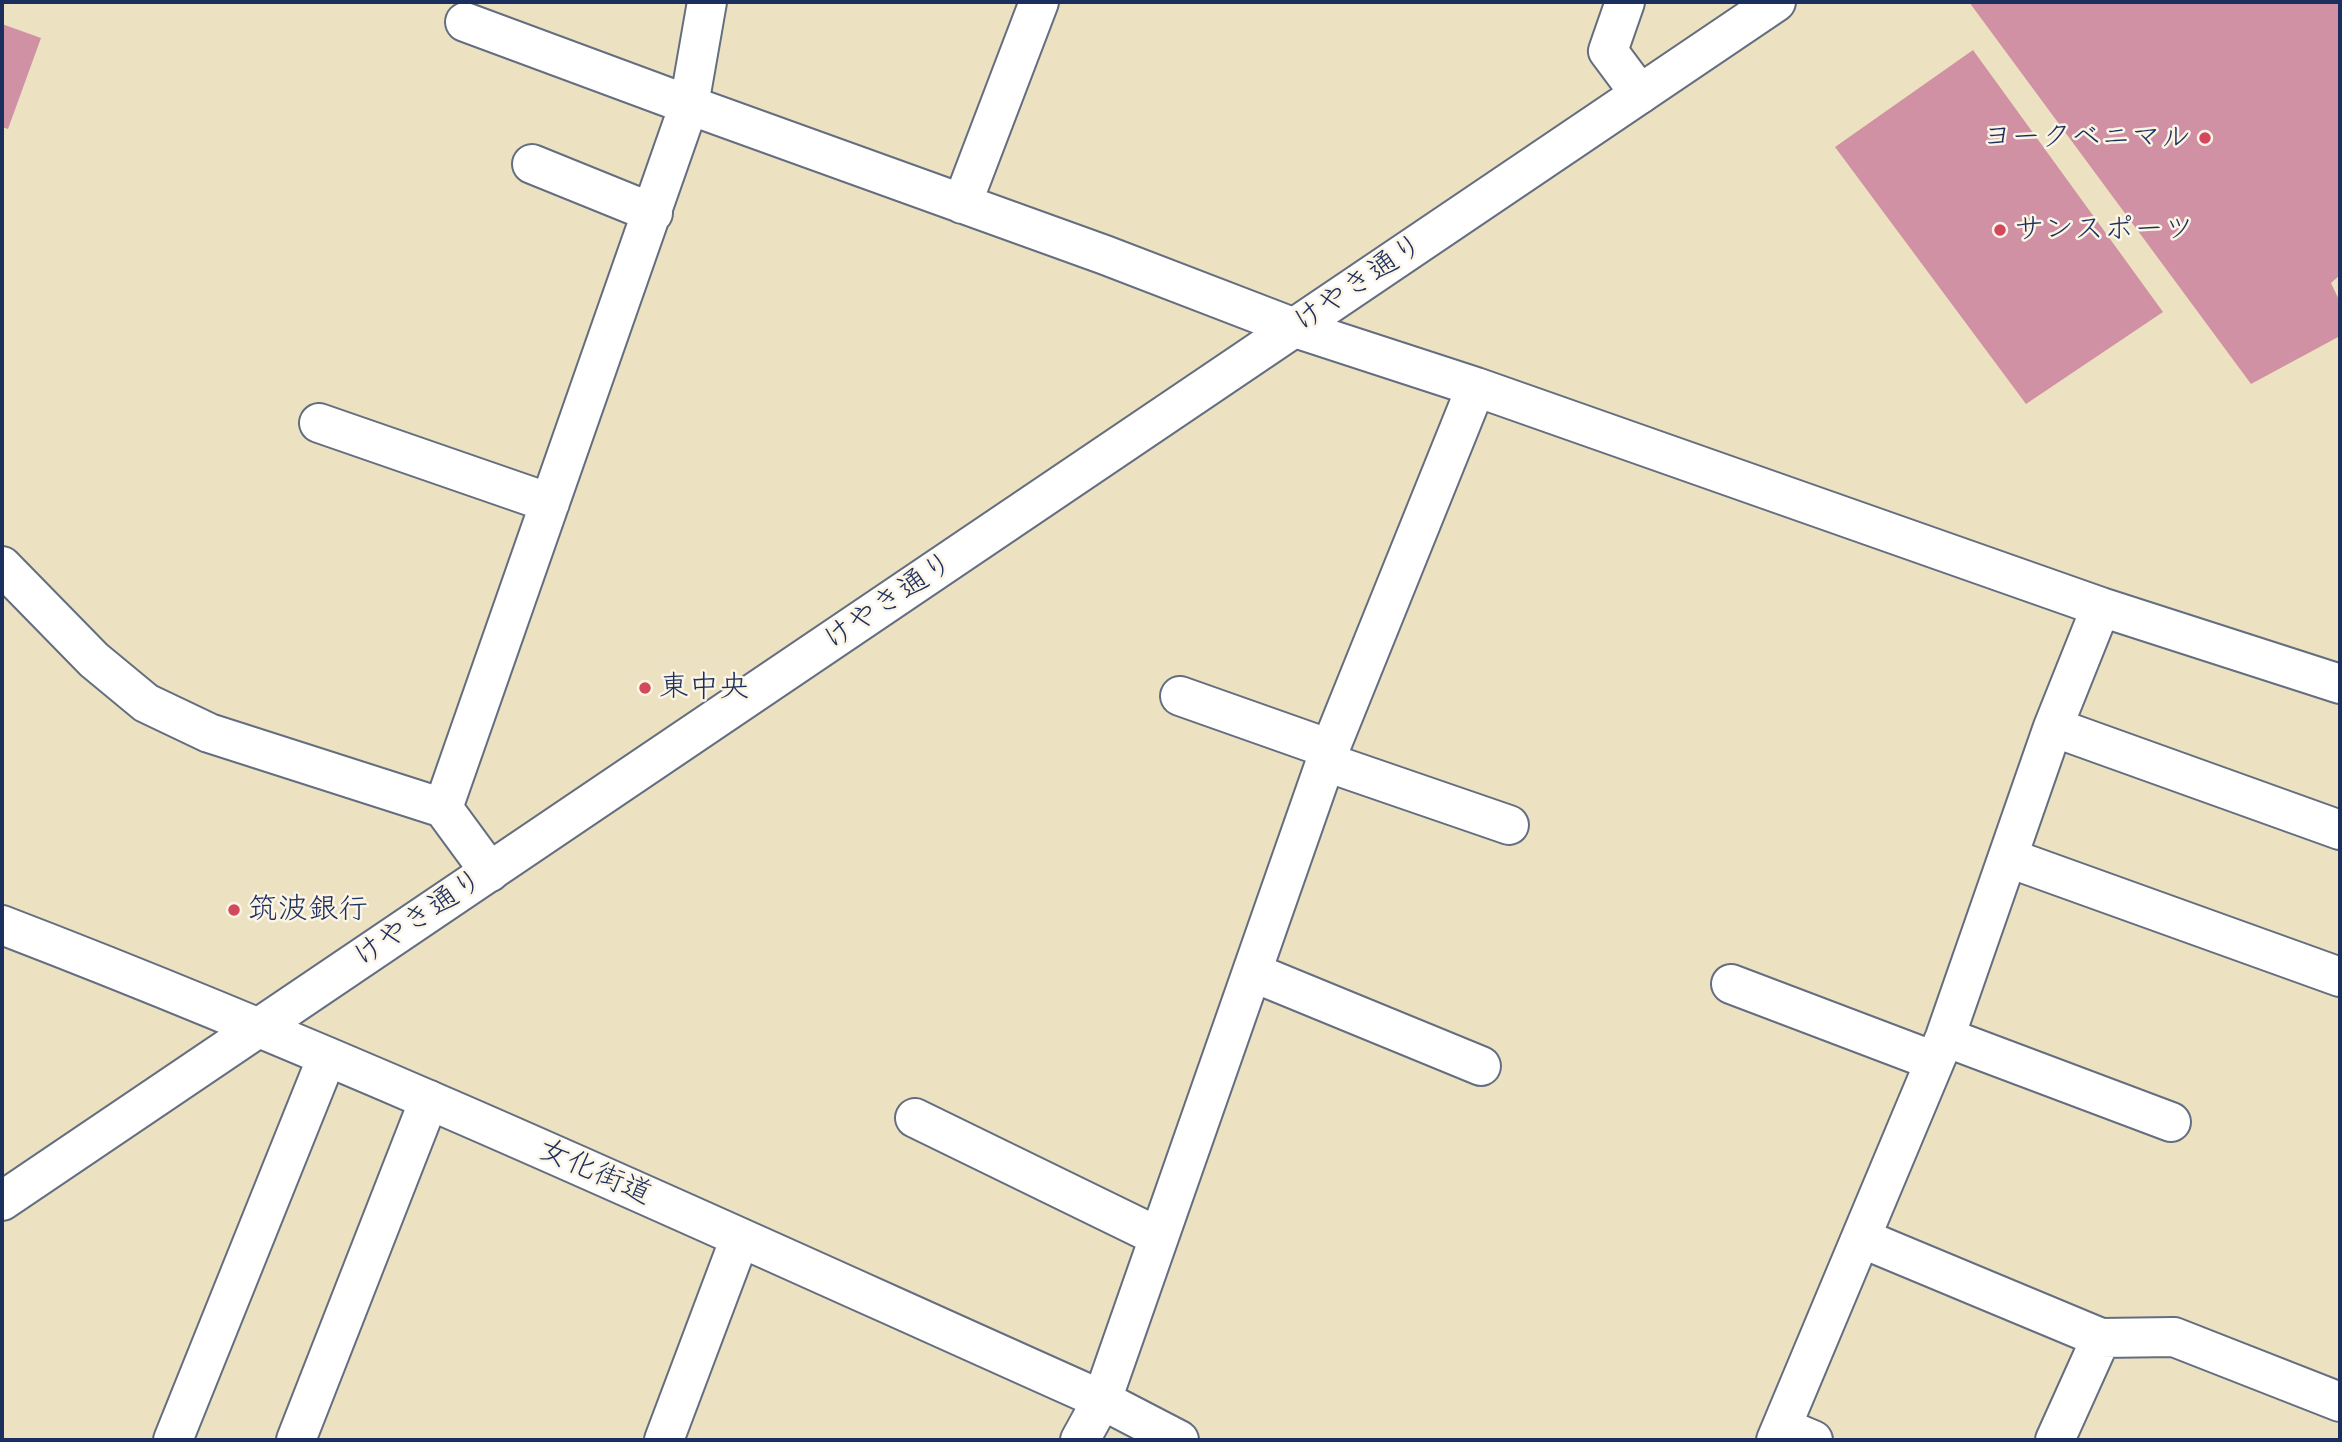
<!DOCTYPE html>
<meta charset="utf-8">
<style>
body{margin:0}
#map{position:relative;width:2342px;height:1442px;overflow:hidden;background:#ece2c1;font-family:Itim,sans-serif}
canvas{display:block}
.frame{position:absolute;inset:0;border:4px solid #1b2f5e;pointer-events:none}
</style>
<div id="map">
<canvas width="2342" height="1442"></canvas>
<div class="frame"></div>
</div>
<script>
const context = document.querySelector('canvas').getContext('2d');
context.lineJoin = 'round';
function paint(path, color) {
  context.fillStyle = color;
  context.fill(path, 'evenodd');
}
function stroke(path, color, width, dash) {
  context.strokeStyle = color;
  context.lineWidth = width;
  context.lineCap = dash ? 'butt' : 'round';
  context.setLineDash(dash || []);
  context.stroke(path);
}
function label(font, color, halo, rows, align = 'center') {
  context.font = font + ' Itim,"Klee One",sans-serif';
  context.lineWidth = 5;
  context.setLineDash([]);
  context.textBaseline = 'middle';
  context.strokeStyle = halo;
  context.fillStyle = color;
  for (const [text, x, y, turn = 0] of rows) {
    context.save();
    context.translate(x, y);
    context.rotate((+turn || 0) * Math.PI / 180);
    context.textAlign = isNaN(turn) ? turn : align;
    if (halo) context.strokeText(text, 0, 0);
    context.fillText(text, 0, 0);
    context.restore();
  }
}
paint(new Path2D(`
 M1969 2H2340V275L2331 283 2340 302V336L2251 384Z
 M2 24 41 38 8 129 2 127Z
 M1973 50 2163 312 2026 404 1835 147Z`), '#d191a4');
const minor = new Path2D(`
 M1625 2 1608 51 1640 94
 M465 22 689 105 707 2
 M532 164 653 213
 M962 204 1039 2
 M319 423 550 503
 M2 566 94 660 146 703 209 733 443 808 490 872
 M1180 696 1330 749
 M2053 727 2340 830
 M1326 762 1509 825
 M443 808 689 105 1105 255 1295 328 1476 387 2101 607 2340 684
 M2009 858 2340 977
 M1252 972 1481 1066
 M1731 984 1934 1061
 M1945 1037 2171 1122
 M915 1118 1159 1237
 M1861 1238 2101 1338 2055 1440
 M2101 1338 2174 1337 2340 1402
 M1782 1427 1813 1440
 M173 1440 327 1057
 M296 1440 429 1100
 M664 1440 740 1238
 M1080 1440 1102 1400 1330 749 1476 387
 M1776 1440 1945 1037 2053 727 2101 607`);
const tertiary = new Path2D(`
 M2 925C375 1068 737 1237 1102 1400L1179 1440`);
const secondary = new Path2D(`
 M2 1201 1776 2`);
stroke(minor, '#646e81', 42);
stroke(tertiary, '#646e81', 42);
stroke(secondary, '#646e81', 42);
stroke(minor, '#fff', 38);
stroke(tertiary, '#fff', 38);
stroke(secondary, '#fff', 38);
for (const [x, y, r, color] of [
 [2205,138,7,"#d1495b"],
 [2000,230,7,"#d1495b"],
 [645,688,7,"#d1495b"],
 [234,910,7,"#d1495b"]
]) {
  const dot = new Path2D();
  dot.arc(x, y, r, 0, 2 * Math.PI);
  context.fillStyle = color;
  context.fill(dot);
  stroke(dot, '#fcf5e5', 2.5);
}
label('30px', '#1b2f5e', '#fcf5e5', [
 ["ヨークベニマル",2191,138,"right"],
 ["サンスポーツ",2014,230],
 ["東中央",659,688],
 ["筑波銀行",248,910]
], 'left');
label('30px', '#1b2f5e', '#fcf5e5', [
 ["けやき通り",1359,284,-34],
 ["けやき通り",889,602,-34],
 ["けやき通り",419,919,-34],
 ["女化街道",595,1173,24]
]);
</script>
